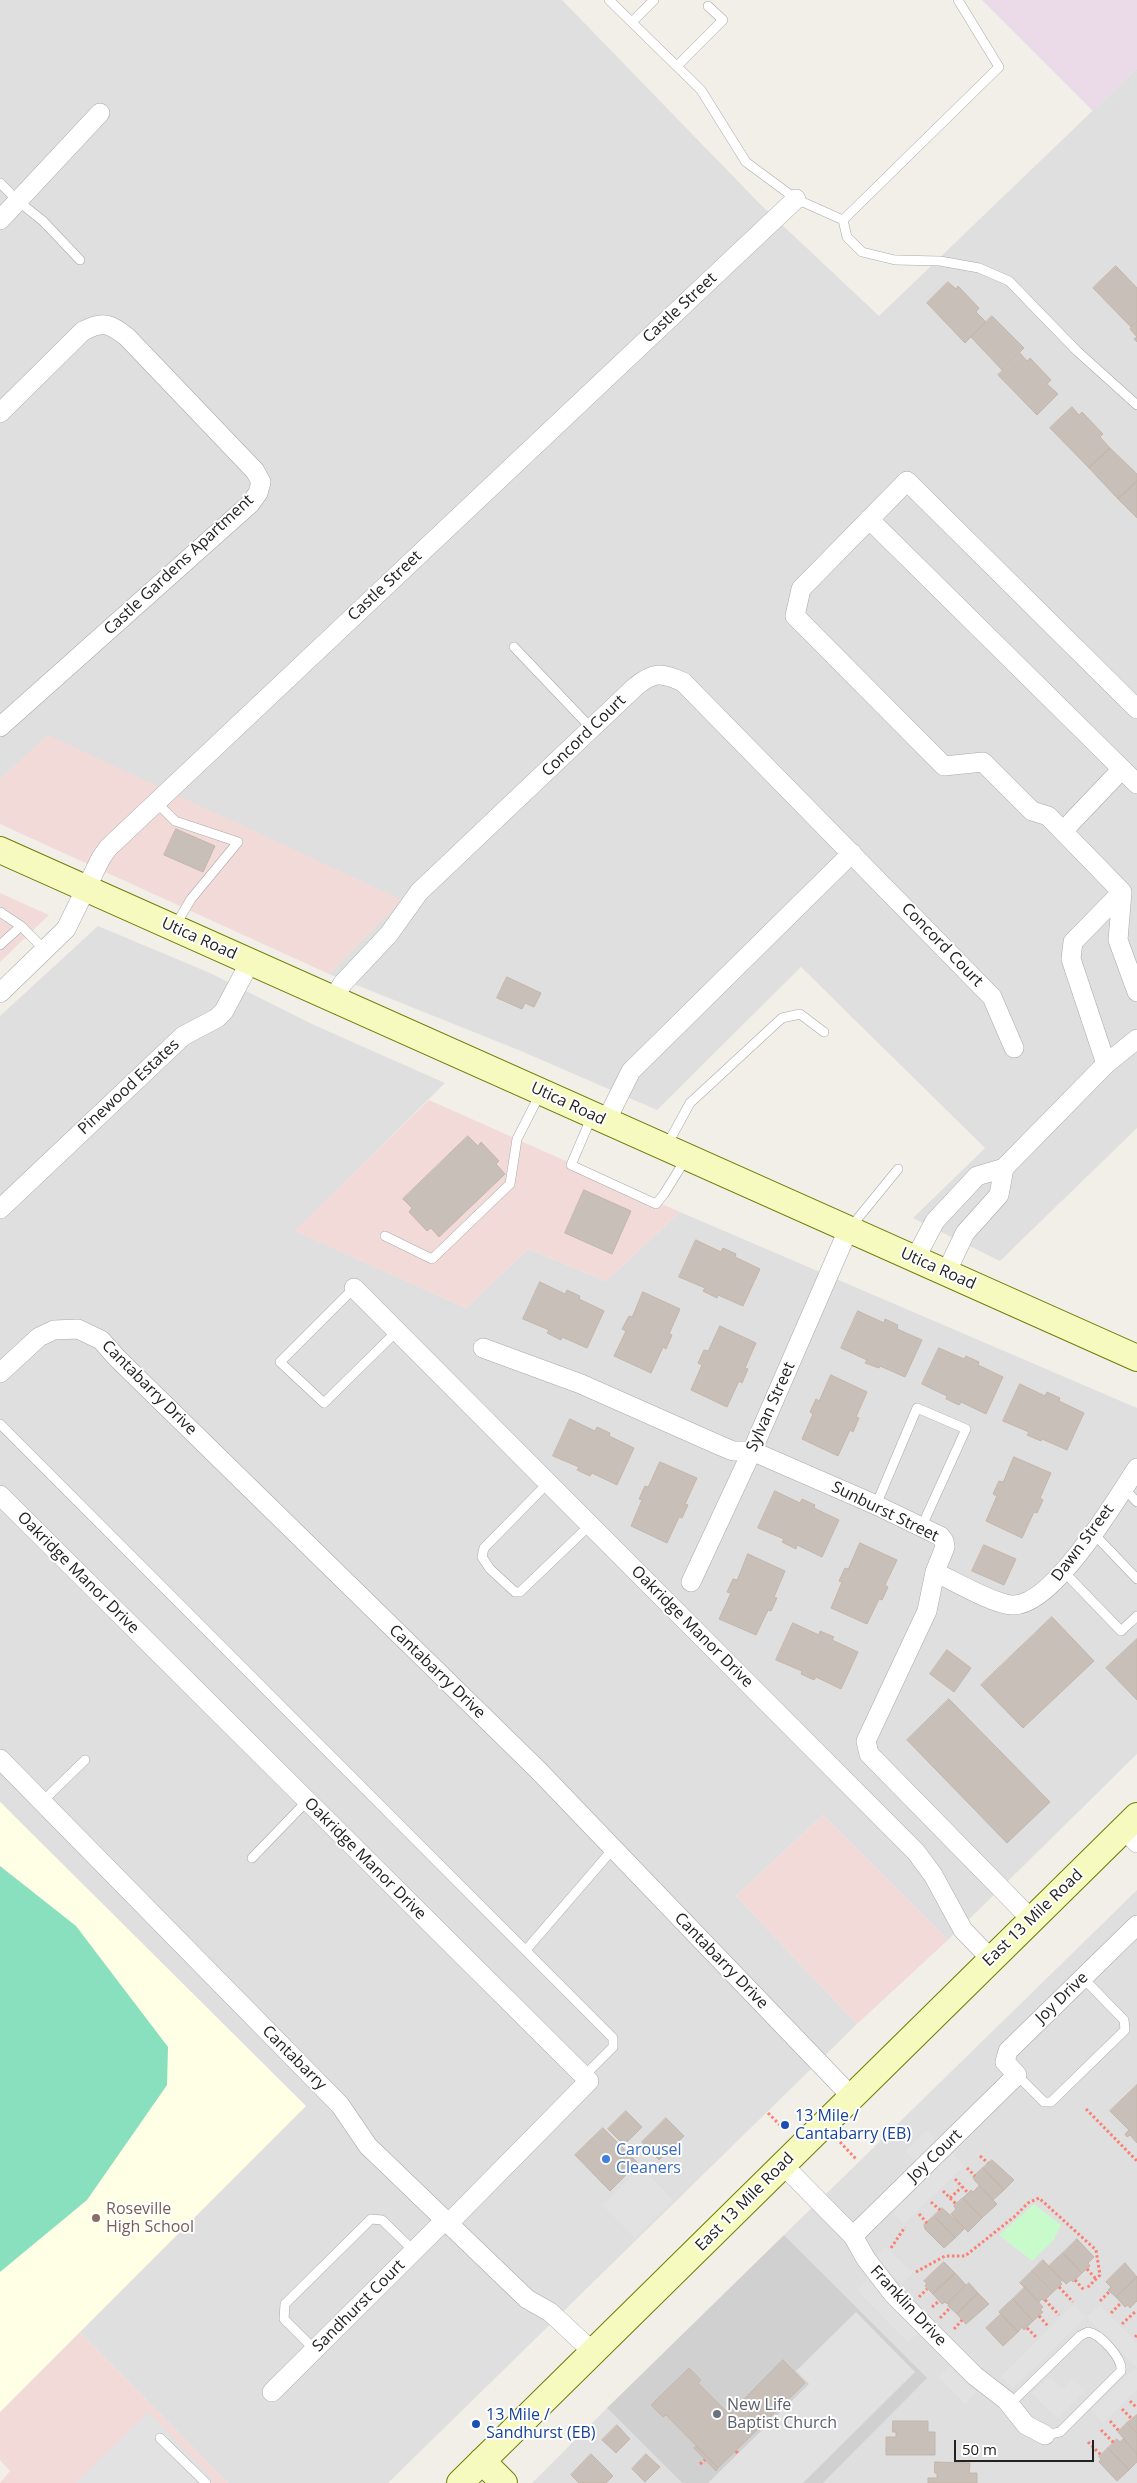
<!DOCTYPE html>
<style>
body{margin:0}
#map{position:relative;width:1137px;height:2483px;overflow:hidden;background:#f2efe9;font-family:"Open Sans",sans-serif}
canvas{display:block}
.scale{position:absolute;left:954px;top:2440px;width:140px;height:22px;box-sizing:border-box;border:2px solid #222;border-top:0;padding-left:6px;font-size:15px;line-height:18px;white-space:nowrap;color:#222;-webkit-text-stroke:4px #fff;paint-order:stroke}
</style>
<div id="map">
<canvas width="1137" height="2483"></canvas>
<div class="scale">50 m</div>
</div>
<script>
const context = document.querySelector('canvas').getContext('2d');
context.lineJoin = 'round';
function paint(path, color) {
  context.fillStyle = color;
  context.fill(path, 'evenodd');
}
function stroke(path, color, width, dash) {
  context.strokeStyle = color;
  context.lineWidth = width;
  context.lineCap = dash ? 'butt' : 'round';
  context.setLineDash(dash || []);
  context.stroke(path);
}
function label(font, color, halo, rows, align = 'center') {
  context.font = font + ' "Open Sans",sans-serif';
  context.lineWidth = 4;
  context.setLineDash([]);
  context.textBaseline = 'middle';
  context.strokeStyle = halo;
  context.fillStyle = color;
  for (const [text, x, y, turn = 0] of rows) {
    context.save();
    context.translate(x, y);
    context.rotate((+turn || 0) * Math.PI / 180);
    context.textAlign = isNaN(turn) ? turn : align;
    if (halo) context.strokeText(text, 0, 0);
    context.fillText(text, 0, 0);
    context.restore();
  }
}
paint(new Path2D(`
 M0 0H562L760 204 879 316 1137 68V1128L1000 1261 913 1218 985 1148 801 967 657 1110 521 1051 329 974 401 900 48 736 0 779Z
 M98 926 210 973 314 1025 445 1083 295 1231 466 1308 528 1249 606 1281 680 1212 1137 1408V1754L948 1940 823 1815 736 1896 857 2024 388 2483H228L79 2331 305 2106 0 1802V1016Z
 M1137 1890V2483H823L926 2378 784 2235Z
 M607 2408 682 2483H532Z`), '#e0dfdf');
paint(new Path2D(`
 M48 735 402 900 329 974 0 824V779Z
 M0 893 49 915 0 962Z
 M429 1100 680 1212 606 1281 528 1249 466 1308 294 1231Z
 M823 1815 948 1940 857 2024 736 1896Z
 M79 2331 228 2483H0L10 2471 0 2460V2412Z`), '#f2dad9');
paint(new Path2D(`
 M982 0H1137V68L1093 111Z`), '#ebdbe8');
paint(new Path2D(`
 M0 1802 306 2106 0 2412Z`), '#ffffe5');
paint(new Path2D(`
 M784 2235 927 2378 823 2483H682L607 2408Z`), '#d0d0d0');
paint(new Path2D(`
 M1034 2204 1061 2225 1054 2240 1032 2261 999 2235Z`), '#c8facc');
paint(new Path2D(`
 M0 1866 76 1926 168 2047 167 2085 87 2200 0 2272Z`), '#88e0be');
paint(new Path2D(`
 M927 2130 938 2141 916 2162 905 2151Z
 M952 2153 964 2166 904 2224 892 2212Z
 M641 2167 673 2200 635 2238 602 2205Z
 M885 2246 913 2273 902 2284 874 2257Z
 M868 2279 919 2332 908 2343 857 2290Z
 M1074 2304 1086 2317 1013 2389 1001 2376Z
 M1100 2305 1137 2343V2368L1087 2317Z
 M856 2312 915 2372 803 2483H708L809 2384 796 2371Z
 M949 2366 976 2393 965 2404 938 2377Z
 M1134 2368 1137 2370V2390L1103 2423 1091 2410Z
 M1050 2376 1062 2389 1073 2379 1085 2391 1057 2419 1032 2393Z
 M148 2412 213 2479 209 2483H76Z`), '#e2e2e2');
const building = new Path2D(`
 M1116 266 1137 288V321L1131 327 1093 288Z
 M948 282 956 289 958 286 979 308 976 312 986 322 965 343 927 303Z
 M992 316 1024 348 1002 370 971 337Z
 M1137 322V342L1134 339 1137 337 1130 329Z
 M1020 353 1027 361 1030 358 1051 380 1047 384 1058 394 1037 415 998 375Z
 M1072 407 1079 415 1082 412 1103 434 1100 437 1110 448 1089 468 1050 428Z
 M1110 448 1137 474V481L1118 499 1089 468Z
 M1137 481V518L1118 499Z
 M176 829 215 846 203 872 164 855Z
 M507 977 541 993 534 1007 525 1003 522 1009 497 998Z
 M468 1136 478 1146 481 1142 499 1161 496 1164 505 1174 439 1237 431 1228 427 1231 409 1212 412 1208 403 1199Z
 M584 1190 631 1211 612 1254 565 1233Z
 M696 1240 721 1252 723 1248 736 1254 735 1257 760 1269 743 1306 718 1295 717 1298 703 1291 705 1288 679 1277Z
 M540 1282 565 1294 567 1290 580 1296 579 1299 604 1311 587 1348 562 1337 561 1340 547 1333 549 1330 523 1319Z
 M643 1292 680 1309 669 1334 672 1335 666 1349 663 1347 651 1373 614 1356 626 1331 622 1329 629 1316 632 1317Z
 M858 1311 884 1323 885 1319 898 1325 897 1329 922 1340 905 1377 880 1366 879 1368 865 1363 867 1360 841 1348Z
 M720 1326 756 1343 745 1368 748 1369 742 1383 739 1381 727 1407 691 1390 702 1365 698 1363 704 1350 708 1351Z
 M939 1348 964 1359 966 1356 979 1362 978 1365 1003 1377 986 1414 961 1402 959 1405 946 1399 947 1396 922 1384Z
 M831 1375 867 1392 856 1417 859 1418 853 1432 850 1430 838 1456 802 1439 813 1414 810 1412 816 1399 819 1401Z
 M1020 1384 1045 1396 1047 1392 1060 1398 1059 1401 1084 1413 1067 1450 1042 1439 1041 1441 1027 1435 1029 1432 1003 1421Z
 M570 1419 595 1431 597 1427 610 1433 609 1436 634 1448 617 1485 592 1473 590 1476 577 1470 579 1467 553 1456Z
 M1014 1457 1051 1473 1040 1498 1043 1500 1037 1513 1034 1512 1022 1538 986 1521 997 1496 993 1494 999 1481 1003 1482Z
 M660 1462 697 1478 685 1504 688 1505 682 1518 679 1517 667 1543 631 1526 642 1500 639 1499 645 1486 648 1487Z
 M775 1491 800 1503 802 1499 815 1505 814 1508 839 1520 822 1557 797 1545 796 1549 782 1542 784 1539 758 1528Z
 M860 1543 897 1560 885 1585 888 1587 882 1600 879 1599 867 1624 831 1608 842 1582 839 1581 845 1568 848 1569Z
 M984 1545 1016 1559 1004 1585 972 1571Z
 M748 1554 785 1571 774 1597 777 1598 771 1611 768 1610 756 1635 719 1619 731 1593 727 1592 733 1579 737 1580Z
 M1052 1617 1094 1661 1023 1728 981 1685Z
 M793 1623 819 1635 820 1631 834 1637 832 1640 858 1652 841 1689 816 1677 814 1680 801 1674 802 1671 776 1660Z
 M1137 1639V1700L1106 1668Z
 M947 1650 971 1668 954 1692 930 1674Z
 M949 1699 1050 1802 1007 1843 907 1740Z
 M1137 2085V2143L1130 2135 1127 2137 1125 2134 1129 2130 1110 2111Z
 M626 2111 642 2127 624 2145 608 2129Z
 M666 2118 684 2136 659 2160 642 2142Z
 M603 2128 638 2163 610 2191 575 2155Z
 M992 2160 1014 2180 1004 2190 983 2168Z
 M983 2168 1004 2190 993 2200 975 2181 973 2177Z
 M979 2186 997 2204 982 2218 963 2198 971 2190 973 2192Z
 M963 2198 982 2218 968 2232 951 2214 956 2209 954 2206Z
 M942 2208 965 2228 955 2238 934 2216Z
 M934 2216 955 2238 944 2248 925 2229 924 2225Z
 M1077 2239 1094 2257 1088 2263 1090 2266 1082 2273 1063 2253Z
 M1063 2253 1082 2273 1073 2282 1071 2280 1066 2284 1049 2266Z
 M1043 2260 1062 2280 1060 2282 1062 2284 1053 2292 1032 2271Z
 M944 2262 955 2273 933 2294 925 2286 927 2283 924 2281Z
 M1125 2263 1137 2277 1116 2297 1108 2290 1111 2287 1106 2282Z
 M1032 2271 1053 2292 1044 2301 1042 2299 1039 2302 1020 2283Z
 M955 2273 966 2285 947 2304 945 2302 942 2304 933 2294Z
 M1137 2277V2301L1130 2308 1128 2305 1125 2307 1116 2297Z
 M969 2283 978 2293 957 2314 948 2306 949 2302Z
 M1025 2287 1043 2307 1040 2310 1043 2312 1033 2321 1013 2299Z
 M978 2293 989 2304 966 2324 957 2314Z
 M1013 2299 1033 2321 1024 2330 1022 2327 1018 2332 999 2312Z
 M1001 2314 1018 2332 1003 2346 986 2328Z
 M783 2360 805 2383 718 2468 666 2415 663 2417 651 2405 689 2368 701 2380 698 2383 729 2414Z
 M1137 2415V2433L1127 2423Z
 M893 2421H928V2432H935V2455H886V2437H896V2432H893Z
 M1127 2423 1137 2433V2454L1118 2432Z
 M617 2425 630 2439 616 2453 602 2440Z
 M1117 2439 1120 2442 1123 2439 1137 2454V2462L1129 2470 1108 2448Z
 M697 2446 718 2468 716 2471 694 2448Z
 M1108 2448 1129 2470 1117 2481 1099 2462 1101 2459 1099 2457Z
 M591 2454 613 2476 606 2483H579L571 2475Z
 M646 2454 660 2467 645 2482 632 2469Z
 M935 2462 970 2463 969 2473H977V2483H928V2478H937V2473H935Z`);
paint(building, '#c7bfb8');
stroke(building, '#c4b6ab', 1);
const lane = new Path2D(`
 M609 0 701 90 746 162 796 199 843 220 999 67 958 0
 M633 21 654 0
 M677 66 723 20 708 6
 M0 183 18 201 43 221 80 260
 M843 220 847 237 862 252 895 260 940 261 979 268 1009 281 1077 351 1137 405
 M514 647 592 729
 M156 802 175 821 238 842 191 899 175 926
 M0 912 21 926 45 950
 M0 945 21 926
 M592 1116 571 1165 656 1204 664 1194 685 1160
 M667 1145 690 1103 782 1018 800 1014 824 1032
 M850 1228 898 1169
 M385 1236 432 1259 510 1184 517 1139 540 1094
 M354 1288 280 1362 324 1403 397 1331
 M0 1424 613 2038V2047L584 2076
 M548 1483 484 1548 482 1557 490 1569 515 1592H520L590 1525
 M1124 1488 1137 1502
 M876 1505 917 1408 966 1429 921 1528
 M1093 1533 1137 1579
 M1064 1572 1121 1631 1137 1616
 M42 1802 85 1760
 M252 1858 307 1801
 M526 1950 613 1849
 M1017 2075 1044 2102H1051L1125 2030 1124 2020 1083 1978
 M315 2350 284 2319 285 2304 371 2219 382 2220 414 2251
 M1010 2404 1080 2336 1088 2332C1100 2334 1123 2358 1121 2371L1060 2432 1045 2435
 M160 2438 206 2483`);
const street = new Path2D(`
 M0 220 100 113
 M0 413 83 331C104 320 110 324 127 337L255 471 261 482 258 493 250 504 0 727
 M869 519 1122 769
 M1137 709 907 481 801 589 795 616 944 766 983 762 1032 811 1048 816 1122 892 1118 940 1137 992
 M1063 831 1122 769 1137 784
 M0 993 66 929 101 858 108 848 796 199
 M333 999 343 983 389 934 419 892 635 687C653 672 661 672 683 682L992 997 1014 1048
 M1106 1064 1071 959 1073 942 1122 892
 M606 1121 631 1071 852 853
 M0 1209 183 1036 217 1018 224 1011 250 962
 M915 1259 935 1221 977 1176 1004 1168 1106 1064 1137 1039
 M946 1273 965 1233 999 1195 1004 1168
 M354 1288 916 1852 933 1875 963 1930 991 1959
 M483 1348 581 1384 721 1446 733 1451H752L876 1505 940 1536 944 1541 945 1547 935 1572 927 1611 866 1741 869 1754 1031 1919
 M0 1373 39 1337 54 1330 78 1329 101 1340 117 1358 538 1770 851 2096
 M0 1495 589 2081 449 2223
 M935 1572C954 1581 993 1604 1012 1605 1052 1608 1116 1500 1137 1468
 M691 1582 752 1451 848 1230
 M0 1759 340 2105 368 2146 527 2299 550 2312 592 2351
 M1124 1829 1137 1843
 M782 2164 853 2236 866 2259 893 2294 975 2376 1006 2400 1026 2425 1045 2435
 M853 2236 1017 2075 1005 2062 1008 2051 1137 1925
 M272 2392 445 2220`);
const secondary = new Path2D(`
 M0 850 1137 1358
 M482 2461 504 2483
 M460 2483 1137 1816`);
stroke(lane, '#a9a9a9', 10);
stroke(street, '#a9a9a9', 20);
stroke(secondary, '#707d05', 28);
stroke(new Path2D(`
 M1086 2109 1137 2161
 M768 2113 784 2129
 M840 2142 856 2159
 M980 2156 988 2163
 M967 2168 975 2176
 M955 2179 968 2193
 M943 2191 956 2204
 M950 2198 962 2187
 M931 2202 940 2210
 M919 2214 927 2223
 M891 2248 905 2227
 M1087 2269 1096 2279
 M916 2272 945 2256H965L1014 2217 1028 2203 1039 2198 1096 2250 1100 2275 1087 2288
 M1075 2280 1084 2290
 M1059 2287 1073 2302
 M919 2297 927 2289
 M1045 2300 1059 2315
 M1100 2301 1110 2291
 M932 2307 939 2301
 M1111 2313 1121 2303
 M1039 2316 1048 2326
 M940 2318 950 2308
 M1122 2324 1136 2311
 M1027 2328 1036 2337
 M954 2329 962 2320
 M1135 2337 1137 2335
 M1130 2401 1137 2408
 M1122 2409 1132 2419
 M1110 2421 1119 2431
 M1101 2430 1114 2443
 M1088 2442 1101 2455
 M736 2451 738 2454
 M700 2464 705 2460`), '#fa8072', 3, [2.5, 2.5]);
stroke(lane, '#fff', 9);
stroke(street, '#fff', 19);
stroke(secondary, '#f7fabf', 26);
for (const [x, y, r, color] of [
 [785,2125,5,"#1a4fb4"],
 [606,2159,5,"#3f7fe0"],
 [96,2218,5,"#8d6e63"],
 [717,2414,5,"#6b7280"],
 [476,2424,5,"#1a4fb4"]
]) {
  const dot = new Path2D();
  dot.arc(x, y, r, 0, 2 * Math.PI);
  context.fillStyle = color;
  context.fill(dot);
  stroke(dot, '#fff', 2);
}
label('16px', '#222', '#fff', [
 ["Castle Street",680,308,-43],
 ["Castle Gardens Apartment",179,565,-43],
 ["Castle Street",385,586,-43],
 ["Concord Court",584,736,-44],
 ["Utica Road",199,939,24],
 ["Concord Court",942,945,46],
 ["Pinewood Estates",129,1087,-43],
 ["Utica Road",568,1104,25],
 ["Utica Road",938,1269,24],
 ["Cantabarry Drive",149,1388,45],
 ["Sylvan Street",771,1407,-66],
 ["Sunburst Street",885,1512,26],
 ["Dawn Street",1083,1543,-53],
 ["Oakridge Manor Drive",78,1573,45],
 ["Oakridge Manor Drive",692,1627,45],
 ["Cantabarry Drive",437,1672,44],
 ["Oakridge Manor Drive",365,1859,45],
 ["East 13 Mile Road",1033,1918,-44],
 ["Cantabarry Drive",721,1961,46],
 ["Joy Drive",1062,1998,-44],
 ["Cantabarry",294,2058,45],
 ["Joy Court",935,2156,-44],
 ["East 13 Mile Road",745,2202,-45],
 ["Sandhurst Court",359,2306,-45],
 ["Franklin Drive",908,2306,47]
]);
label('16px', '#164399', '#fff', [
 ["13 Mile /",795,2116],
 ["Cantabarry (EB)",795,2134],
 ["13 Mile /",486,2415],
 ["Sandhurst (EB)",486,2433]
], 'left');
label('16px', '#366cbe', '#fff', [
 ["Carousel",616,2150],
 ["Cleaners",616,2168]
], 'left');
label('16px', '#785e54', '#fff', [
 ["Roseville",106,2209],
 ["High School",106,2227]
], 'left');
label('16px', '#5b616d', '#fff', [
 ["New Life",727,2405],
 ["Baptist Church",727,2423]
], 'left');
</script>
